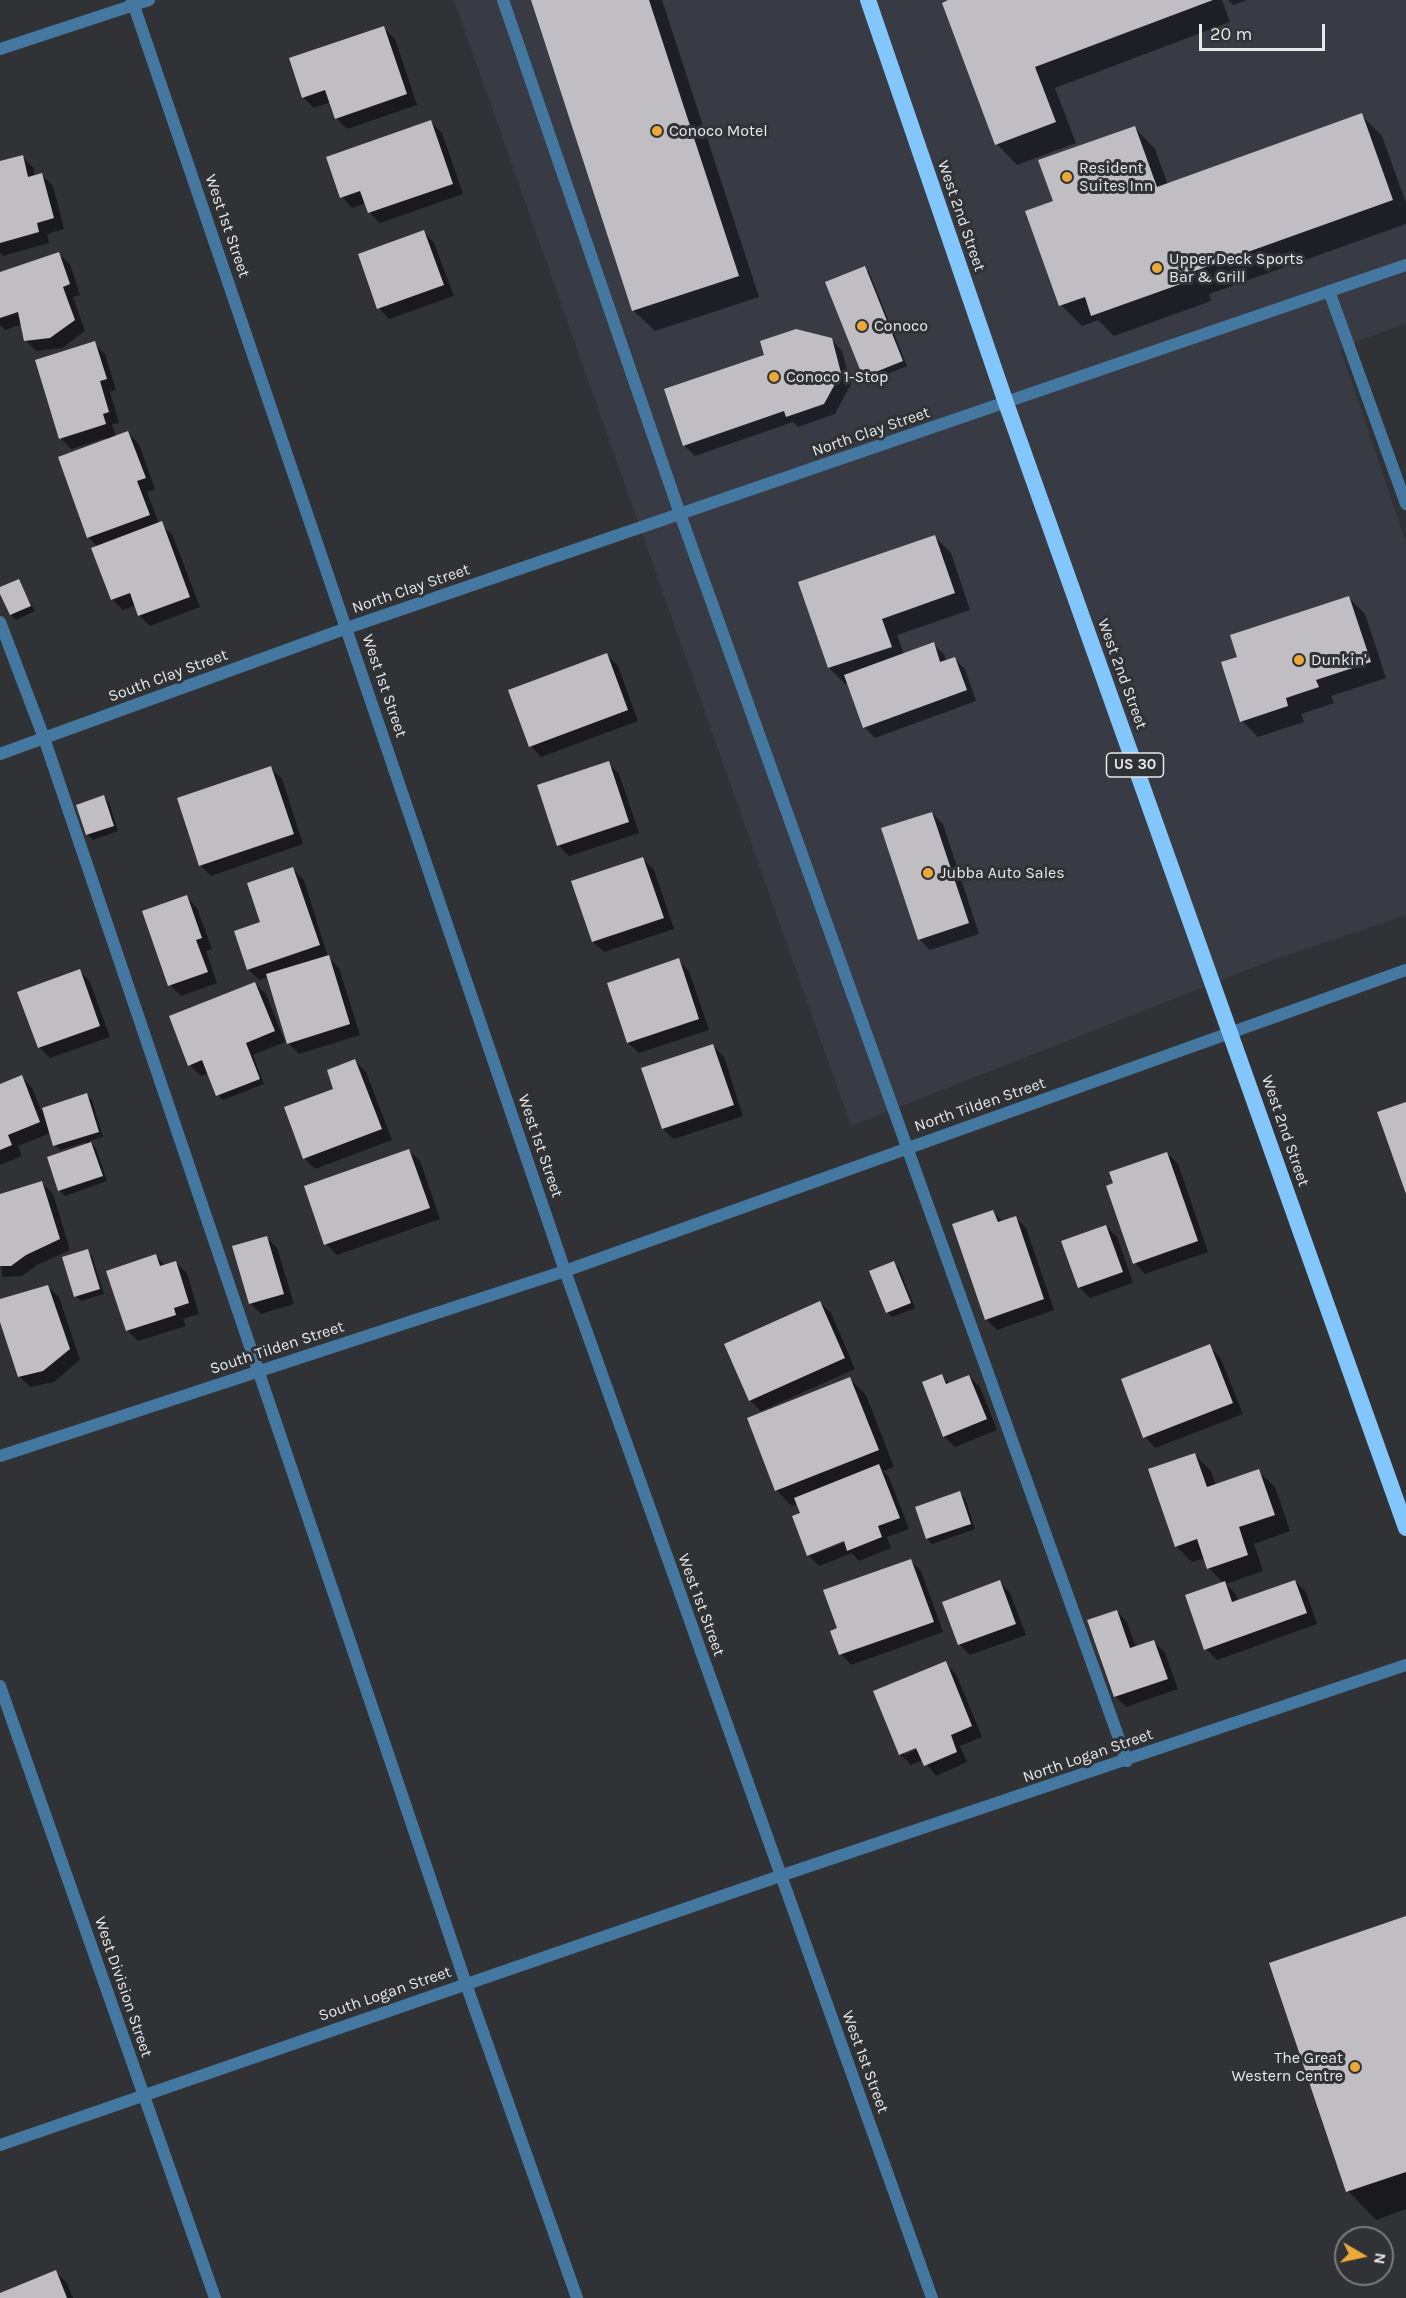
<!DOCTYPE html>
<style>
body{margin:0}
#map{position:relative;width:1406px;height:2298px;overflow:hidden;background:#313235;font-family:Karla,sans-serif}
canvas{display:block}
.north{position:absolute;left:1334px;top:2226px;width:60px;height:60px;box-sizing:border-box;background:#313235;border:2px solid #7a7b7d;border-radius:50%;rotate:99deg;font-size:16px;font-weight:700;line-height:24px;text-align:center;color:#e7e8ea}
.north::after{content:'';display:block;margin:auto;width:21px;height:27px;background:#eba93a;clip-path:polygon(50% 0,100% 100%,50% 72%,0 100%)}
.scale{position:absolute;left:1199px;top:24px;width:126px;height:27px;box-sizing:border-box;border:3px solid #e7e8ea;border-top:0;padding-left:8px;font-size:18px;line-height:21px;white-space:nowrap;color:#e7e8ea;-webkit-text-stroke:4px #313235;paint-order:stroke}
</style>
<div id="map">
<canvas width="1406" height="2298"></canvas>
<div class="north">N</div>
<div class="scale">20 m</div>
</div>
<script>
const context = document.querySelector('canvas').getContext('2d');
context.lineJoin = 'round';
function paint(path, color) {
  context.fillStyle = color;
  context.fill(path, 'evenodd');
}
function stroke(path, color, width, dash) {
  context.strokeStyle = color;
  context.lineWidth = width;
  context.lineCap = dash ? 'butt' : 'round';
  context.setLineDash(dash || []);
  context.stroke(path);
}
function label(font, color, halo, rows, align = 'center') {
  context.font = font + ' Karla,sans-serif';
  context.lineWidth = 6;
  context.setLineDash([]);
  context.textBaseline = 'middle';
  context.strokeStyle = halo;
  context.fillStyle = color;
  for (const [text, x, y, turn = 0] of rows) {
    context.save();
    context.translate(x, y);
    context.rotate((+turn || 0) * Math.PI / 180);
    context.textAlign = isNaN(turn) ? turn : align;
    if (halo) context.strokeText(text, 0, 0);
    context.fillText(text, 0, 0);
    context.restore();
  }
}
paint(new Path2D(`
 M454 0H1406V323L1340 348 1406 543V915L1270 961 851 1126Z`), '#393b44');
paint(new Path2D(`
 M532 0H662L759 297 655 331 634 311Z
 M953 0H1222L1230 22 1055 88 1076 143 1017 165 997 144Z
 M1228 0H1247L1233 5Z
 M384 28 395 39 417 105 347 129 336 118 331 102 314 108 303 97Z
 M1361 115 1382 136 1406 203V224L1209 294 1211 301 1114 336 1098 320 1082 326 1061 305 1055 202 1135 128 1155 149 1168 185Z
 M431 122 442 133 463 194 380 223 369 212 366 203 352 208 342 197Z
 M22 157 33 167 35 177 42 175 53 186 64 229 47 234 49 243 3 256 0 253V162Z
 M424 232 434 243 454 296 389 319 379 308 359 255Z
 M59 254 70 264 80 295 73 297 85 331 62 348 36 351 25 340 22 324 5 330 0 325V273Z
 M864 267 869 272 907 366 870 381 864 376Z
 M831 339 842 351 851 384 835 414 798 427 793 422 695 456 684 445Z
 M94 343 105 354 116 390 110 392 119 423 112 424 116 437 128 433 139 444 155 489 147 492 159 524 172 534 200 607 150 626 139 615 136 605 123 610 112 599 98 547 88 537 106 438 71 449 61 438Z
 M935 537 951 553 970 610 897 635 904 654 933 644 944 654 946 661 954 658 965 669 976 701 875 738 864 727 848 683 845 684 829 668Z
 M18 580 35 611 16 620 11 615 0 589Z
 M1349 598 1365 614 1386 678 1331 696 1334 703 1301 714 1304 722 1258 737 1242 721 1238 658Z
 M607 655 618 666 638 721 541 757 531 746Z
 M608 763 619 774 639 833 569 856 558 845Z
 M271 768 282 779 303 844 211 876 200 865Z
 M104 797 109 802 118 831 93 840 88 835 78 806Z
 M932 813 943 824 979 934 930 950 919 939Z
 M643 859 654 870 674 929 604 952 593 942Z
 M293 869 304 880 328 957 339 968 360 1035 299 1054 288 1043 268 977 259 980 248 969 262 923Z
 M187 897 197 908 212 949 206 951 217 983 181 996 170 985Z
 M678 960 689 971 709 1030 639 1053 628 1043Z
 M80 971 90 982 110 1037 50 1058 40 1048 19 993Z
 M255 984 266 994 285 1042 253 1055 264 1084 223 1100 218 1095 209 1073 201 1076 190 1065Z
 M713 1046 724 1057 743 1116 674 1139 663 1129Z
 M355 1061 366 1072 392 1140 315 1169 304 1158 335 1090Z
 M22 1077 32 1088 41 1110 87 1095 92 1100 103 1137 89 1141 96 1148 107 1181 65 1196 60 1191 49 1158 87 1145 86 1142 60 1150 55 1145 51 1133 18 1146 22 1156 0 1165V1086Z
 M409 1151 420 1161 440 1219 337 1255 326 1244Z
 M1167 1153 1178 1164 1208 1252 1145 1274 1135 1263Z
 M42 1183 53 1194 70 1250 37 1265 22 1276 2 1277 0 1195Z
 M993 1212 1003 1222 1015 1217 1026 1228 1054 1310 997 1330 986 1319Z
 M1106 1226 1117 1237 1133 1283 1090 1298 1079 1287Z
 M266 1237 277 1248 294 1304 261 1314 250 1303Z
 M87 1251 92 1256 104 1294 81 1301 76 1296Z
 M156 1256 166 1266 176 1263 187 1273 199 1314 183 1319 186 1326 138 1341 127 1330Z
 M894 1263 899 1268 915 1308 892 1317 887 1312Z
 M48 1287 59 1297 80 1360 54 1382 30 1387 19 1376 0 1317V1301Z
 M820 1303 831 1313 855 1369 761 1411 750 1400Z
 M1209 1346 1220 1357 1243 1414 1155 1448 1145 1437 1123 1380Z
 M942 1376 950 1384 969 1376 980 1387 997 1430 955 1447 944 1436Z
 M850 1379 866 1395 894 1467 883 1471 889 1477 909 1529 887 1537 891 1548 859 1561 852 1553 819 1566 808 1555 798 1504 792 1506 776 1490ZM850 1537 851 1540 812 1555V1552Z
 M1195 1455 1211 1471 1216 1486 1258 1471 1275 1487 1290 1531 1254 1544 1263 1571 1226 1584 1235 1593 1238 1601 1295 1581 1306 1592 1317 1624 1217 1660 1206 1649 1223 1583 1209 1568 1205 1558 1192 1562 1176 1546Z
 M960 1493 965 1498 975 1529 932 1544 927 1539 917 1508Z
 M910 1560 921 1571 943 1632 851 1665 841 1654 839 1629Z
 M1000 1582 1010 1593 1026 1635 970 1655 960 1645 944 1603Z
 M1117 1611 1127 1622 1136 1648 1154 1642 1165 1653 1178 1689 1126 1707 1115 1696Z
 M945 1663 956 1674 982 1737 960 1746 967 1762 936 1776 923 1760 911 1765 900 1754ZM923 1744 924 1746 904 1755V1751Z
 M1406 1918V2209L1376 2220 1348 2191Z
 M56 2272 67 2283 73 2298H0V2294Z`), '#0007');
paint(new Path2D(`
 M531 0H649L739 276 632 311Z
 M948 0H1213L1035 67 1056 122 995 145 942 3Z
 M384 26 407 94 335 119 325 90 302 98 289 58Z
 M1362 113 1393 200 1189 273 1192 280 1091 316 1085 297 1059 306 1025 211 1053 201 1038 160 1135 126 1157 187Z
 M431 120 453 184 368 213 360 191 340 198 326 157Z
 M23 155 28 177 42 173 54 218 37 223 39 232 0 243V161Z
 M424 230 444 285 377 309 358 254Z
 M59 252 70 284 63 287 75 320 50 338 24 341 18 312 0 318V272Z
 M865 266 903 361 863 377 825 282Z
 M796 329 832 338 841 373 824 404 786 417 784 411 683 446 664 389 764 355 760 341Z
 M95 341 107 379 100 381 109 412 103 414 106 424 59 439 35 360Z
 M128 431 146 478 137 481 150 515 87 538 58 457Z
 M162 521 190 597 138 616 130 593 111 600 91 548Z
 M935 535 955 593 882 619 892 647 828 668 798 582Z
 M19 579 31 606 10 615 0 594V587Z
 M1349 596 1371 662 1316 680 1319 687 1286 698 1288 706 1240 722 1221 662 1237 657 1230 635Z
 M934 642 940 662 955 657 967 690 863 728 844 675Z
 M607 653 628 710 529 747 508 690Z
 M609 761 629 822 557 846 537 785Z
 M271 766 294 834 199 866 177 798Z
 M104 795 114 826 86 835 76 805Z
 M932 812 969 923 918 940 881 828Z
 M643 857 664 918 592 942 571 881Z
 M293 867 320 945 247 970 234 931 260 922 247 883Z
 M187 895 202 938 196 940 208 972 168 986 142 911Z
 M329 955 350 1024 287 1044 266 974Z
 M679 958 699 1019 627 1043 607 983Z
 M80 969 100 1026 38 1048 17 992Z
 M255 982 275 1031 246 1043 260 1079 216 1096 202 1060 188 1066 169 1016Z
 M713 1044 734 1105 662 1129 641 1068Z
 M355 1059 382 1129 303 1159 284 1107 333 1089 327 1070Z
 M22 1075 40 1122 8 1135 12 1145 0 1150V1084Z
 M87 1093 99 1132 53 1146 42 1108Z
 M1406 1102V1194L1377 1112Z
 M91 1142 103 1176 58 1191 47 1157Z
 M409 1149 430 1208 324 1245 304 1186Z
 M1167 1152 1198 1241 1133 1264 1106 1186 1113 1183 1109 1172Z
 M42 1181 60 1239 26 1255 11 1266H0V1194Z
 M993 1210 998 1222 1016 1216 1044 1299 985 1320 952 1224Z
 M1106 1225 1123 1272 1078 1288 1061 1241Z
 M267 1236 284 1294 249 1304 232 1246Z
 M88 1249 100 1289 74 1297 62 1257Z
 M156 1254 160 1266 176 1261 189 1303 174 1308 176 1315 126 1331 106 1271Z
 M894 1261 911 1303 886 1313 869 1271Z
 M48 1285 70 1349 43 1371 18 1377 0 1322V1299Z
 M820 1301 845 1358 749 1401 724 1344Z
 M1210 1344 1233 1403 1143 1438 1121 1379Z
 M942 1374 946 1384 969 1375 987 1419 943 1437 922 1382Z
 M850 1377 879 1450 775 1491 747 1418Z
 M1195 1453 1207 1487 1259 1469 1275 1515 1239 1527 1248 1555 1207 1569 1197 1539 1175 1547 1148 1469Z
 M879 1464 900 1518 878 1526 882 1537 847 1551 844 1541 807 1556 792 1516 800 1513 794 1498Z
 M960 1491 971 1524 926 1539 915 1507Z
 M911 1559 934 1622 839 1655 830 1631 837 1628 823 1590Z
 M1000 1580 1016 1624 958 1645 942 1602Z
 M1295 1580 1307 1613 1204 1650 1185 1595 1225 1581 1232 1602Z
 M1117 1610 1130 1648 1154 1640 1168 1679 1114 1697 1087 1620Z
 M946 1661 972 1726 951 1735 957 1752 924 1766 916 1748 899 1755 873 1691Z
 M1406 1916V2172L1346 2192 1269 1963Z
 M56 2270 67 2298H0V2293Z`), '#c0bec2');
stroke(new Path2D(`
 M503 0 680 514 1127 1761
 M1329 291 1406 504
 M0 622 44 738 466 1984 577 2298`), '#4478a1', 12);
stroke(new Path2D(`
 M132 0 565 1271 932 2298
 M0 49 149 0
 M0 754 347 628 1406 265
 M0 1456 565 1271 1406 970
 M0 1686 215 2298
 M0 2145 780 1876 1406 1665`), '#4478a1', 12);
stroke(new Path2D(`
 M868 0 1006 403 1406 1528`), '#82c6fb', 16);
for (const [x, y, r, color] of [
 [657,131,6,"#eba93a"],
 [1067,177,6,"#eba93a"],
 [1157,268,6,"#eba93a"],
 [862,326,6,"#eba93a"],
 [774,377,6,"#eba93a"],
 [1299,660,6,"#eba93a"],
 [928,873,6,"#eba93a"],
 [1355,2067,6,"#eba93a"]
]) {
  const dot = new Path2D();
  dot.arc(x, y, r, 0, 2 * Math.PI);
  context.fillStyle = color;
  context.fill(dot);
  stroke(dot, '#313235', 2);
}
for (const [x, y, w] of [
 [1135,765,57]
]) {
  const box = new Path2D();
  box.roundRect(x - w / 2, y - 12, w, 24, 4.5);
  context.fillStyle = '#313235';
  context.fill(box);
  stroke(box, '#e7e8ea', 1.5);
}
label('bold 15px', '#e7e8ea', null, [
 ["US 30",1135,765]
]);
label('16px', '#e7e8ea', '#313235', [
 ["Conoco Motel",669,131],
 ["Resident",1079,168],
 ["Suites Inn",1079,186],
 ["Upper Deck Sports",1169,259],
 ["Bar & Grill",1169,277],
 ["Conoco",874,326],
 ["Conoco 1-Stop",786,377],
 ["Dunkin'",1311,660],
 ["Jubba Auto Sales",940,873],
 ["The Great",1343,2058,"right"],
 ["Western Centre",1343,2076,"right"]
], 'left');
label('16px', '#e7e8ea', '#313235', [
 ["West 2nd Street",961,216,71],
 ["West 1st Street",227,226,71],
 ["North Clay Street",871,432,-19],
 ["North Clay Street",411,589,-19],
 ["West 2nd Street",1122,674,70],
 ["South Clay Street",168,676,-20],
 ["West 1st Street",384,686,71],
 ["North Tilden Street",980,1105,-19],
 ["West 2nd Street",1285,1131,71],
 ["West 1st Street",540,1146,71],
 ["South Tilden Street",277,1348,-18],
 ["West 1st Street",701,1605,70],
 ["North Logan Street",1088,1756,-19],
 ["West Division Street",123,1987,71],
 ["South Logan Street",385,1994,-19],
 ["West 1st Street",865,2062,70]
]);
</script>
